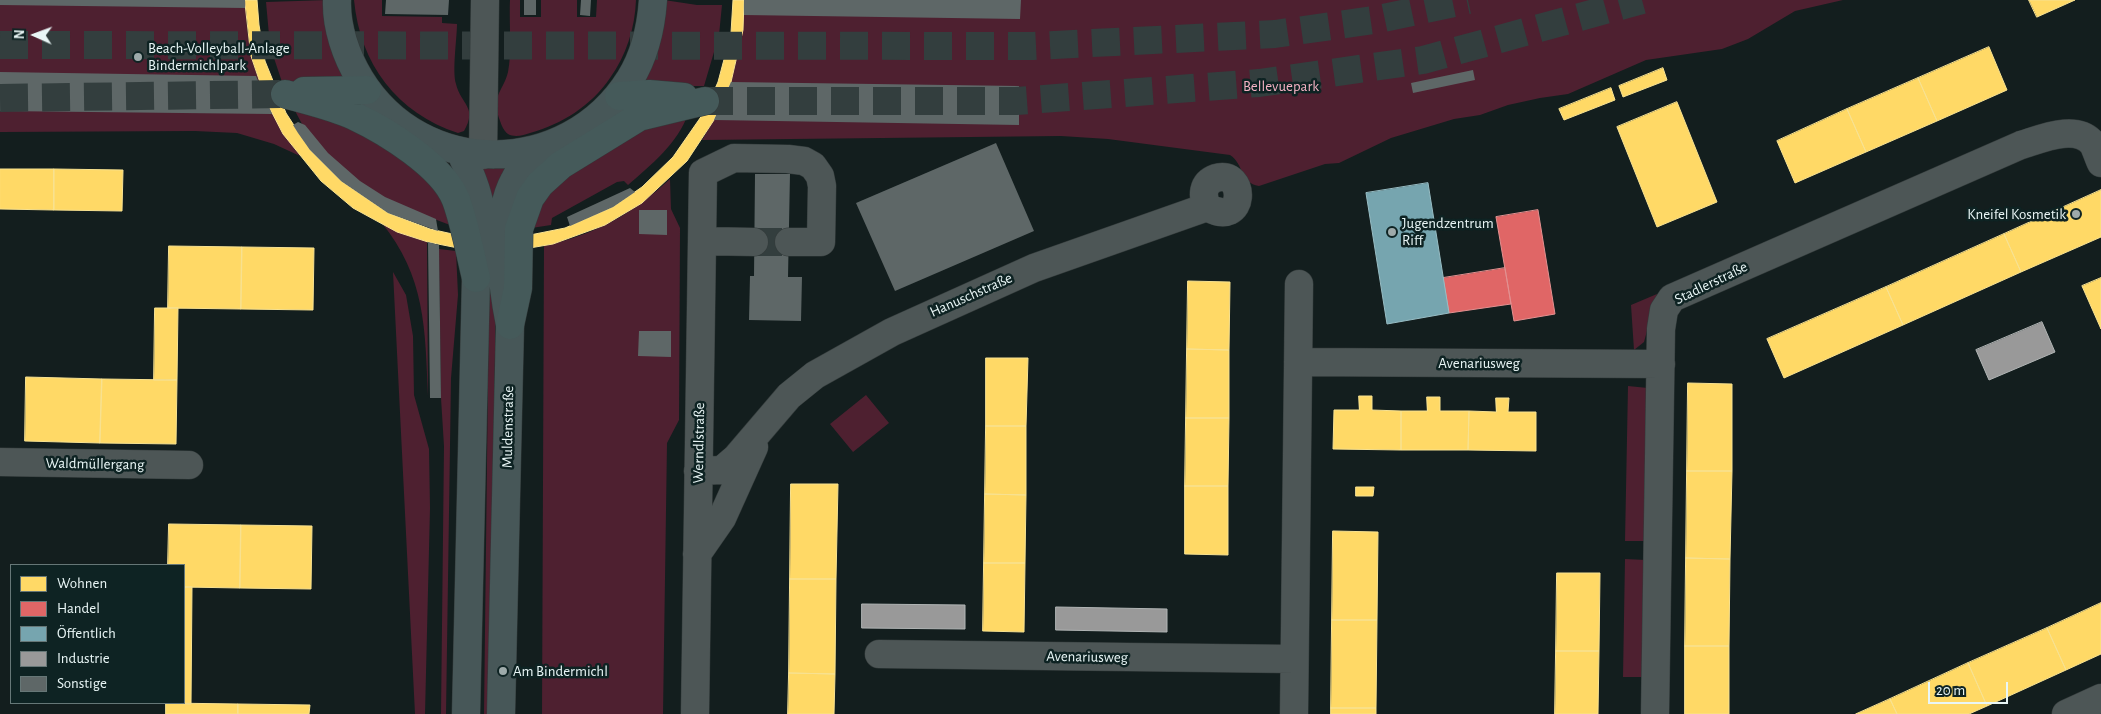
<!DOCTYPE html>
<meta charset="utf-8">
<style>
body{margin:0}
#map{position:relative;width:2101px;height:714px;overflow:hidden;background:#131e1e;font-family:"Alegreya Sans",sans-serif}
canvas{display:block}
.legend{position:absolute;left:10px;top:564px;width:175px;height:140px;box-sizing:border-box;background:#0e2323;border:1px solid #677;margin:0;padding:6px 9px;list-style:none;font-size:15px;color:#e9f6f6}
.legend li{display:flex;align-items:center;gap:10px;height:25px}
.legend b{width:25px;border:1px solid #677}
.north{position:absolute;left:10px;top:10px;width:50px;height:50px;-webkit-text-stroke:4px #0e2323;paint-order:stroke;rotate:272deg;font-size:14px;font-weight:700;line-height:20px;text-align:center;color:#e9f6f6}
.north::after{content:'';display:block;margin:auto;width:18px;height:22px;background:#e9f6f6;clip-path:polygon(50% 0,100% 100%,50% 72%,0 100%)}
.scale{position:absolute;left:1928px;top:682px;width:80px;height:22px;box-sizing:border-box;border:2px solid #e9f6f6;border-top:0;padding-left:6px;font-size:15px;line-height:18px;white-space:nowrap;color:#e9f6f6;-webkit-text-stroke:4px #0e2323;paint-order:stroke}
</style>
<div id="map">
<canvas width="2101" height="714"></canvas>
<ul class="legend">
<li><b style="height:14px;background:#ffd966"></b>Wohnen</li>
<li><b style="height:14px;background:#e06666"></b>Handel</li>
<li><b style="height:14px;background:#76a5af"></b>Öffentlich</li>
<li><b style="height:14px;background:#999"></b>Industrie</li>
<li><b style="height:14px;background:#5e6767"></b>Sonstige</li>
</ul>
<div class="north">N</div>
<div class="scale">20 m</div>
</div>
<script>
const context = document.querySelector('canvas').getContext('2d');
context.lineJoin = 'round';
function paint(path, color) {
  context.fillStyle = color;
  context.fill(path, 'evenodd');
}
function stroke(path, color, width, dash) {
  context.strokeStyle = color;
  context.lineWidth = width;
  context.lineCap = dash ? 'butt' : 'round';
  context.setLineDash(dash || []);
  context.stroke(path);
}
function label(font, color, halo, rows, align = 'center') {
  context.font = font + ' "Alegreya Sans",sans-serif';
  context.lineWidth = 5;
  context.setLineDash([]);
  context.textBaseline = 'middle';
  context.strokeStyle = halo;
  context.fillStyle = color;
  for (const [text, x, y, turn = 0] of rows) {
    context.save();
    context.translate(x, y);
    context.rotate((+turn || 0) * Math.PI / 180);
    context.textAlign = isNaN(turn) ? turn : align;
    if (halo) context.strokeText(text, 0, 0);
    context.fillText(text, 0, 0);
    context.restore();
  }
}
paint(new Path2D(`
 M0 0H246C245 62 266 106 300 156L274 144 237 133 195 131 0 132Z
 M328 0 350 82H282L270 46 266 2Z
 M354 0H382V16L442 17V23L457 24C457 38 452 71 456 84 461 105 478 107 464 131L458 133C397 113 360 64 354 0Z
 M510 0H520V17H541V0H577V17H596L597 0H636C635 28 626 56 610 78 591 106 562 124 530 133 524 135 515 138 508 134 503 131 500 121 498 115 492 96 504 89 508 72 512 55 509 19 510 0Z
 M664 0 697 5H722L719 35 704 86H637Z
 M744 0H1843L1795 11 1748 39 1722 49 1646 60 1568 94 1540 98 1508 105 1480 115 1454 119 1391 138 1339 163 1325 164 1259 186C1240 183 1244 164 1230 155L1108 139 1061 136 702 140C729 96 743 51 744 0Z
 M293 107 339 119 426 172 441 199 450 225 368 194 311 141Z
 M688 114C678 143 651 165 628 185L624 181 617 182 552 218 551 225 525 229 540 197 636 127Z
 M480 165 507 166 497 209 490 714H484L490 210Z
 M670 179 671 209 680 228 679 420 667 443 663 714H542L544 246C598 233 629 216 670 179Z
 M381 222 427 242 428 396C425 329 426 277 381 222Z
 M439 249 456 251 458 295 451 378 446 714H441L444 446 441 398Z
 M393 272 406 295 413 336 414 395 429 449 430 508 425 714H415Z
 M1657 294 1644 342 1634 350 1631 305Z
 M1628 386 1648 388 1646 541H1625Z
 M866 395 889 423 853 452 830 424Z
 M1625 559 1646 560 1644 677H1623Z`), '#4e2030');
const homes = new Path2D(`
 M245 0H257L259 25 265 61 286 113 310 150 341 181 388 213 430 229 457 235 525 236 565 228 613 207 642 187 673 157 705 111 718 82 731 33 733 0H744L743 30 731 82 714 120 687 161 642 203 605 225 553 244 512 251 463 249 428 242 397 232 353 208 321 181 283 134 267 103 251 56Z
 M2029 0H2075L2037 17Z
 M1989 47 2007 90 1937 121 1918 78Z
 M1663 68 1667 80 1623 97 1619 86Z
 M1918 78 1937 121 1866 152 1847 109Z
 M1611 88 1615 100 1564 120 1559 109Z
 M1677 102 1717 202 1657 227 1617 127Z
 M1847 109 1866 152 1795 183 1777 141Z
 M0 169H54V210L0 209Z
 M54 169 123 170 122 211 54 210Z
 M2101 190V237L2021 272 2004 234Z
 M2004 234 2021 272 1903 325 1886 287Z
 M169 246 242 247 241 309 168 308Z
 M242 247 314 248 313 310 241 309Z
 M2101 278V329L2082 286Z
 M1188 281 1230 282 1229 350 1187 349Z
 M1886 287 1903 325 1784 378 1767 339Z
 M155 308H178L177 380H154Z
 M1187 349 1229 350V418H1186Z
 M986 358H1028L1026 426H986Z
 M26 377 102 379 100 443 25 441Z
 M102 379 177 380 176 444 100 443Z
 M1688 383 1732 384V471H1687Z
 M1359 396H1372V410L1401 411V450L1333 449 1334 410H1359Z
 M1427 397H1440V411H1469L1468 450H1401V411H1427Z
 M1496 398H1509L1508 412H1536V451L1468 450 1469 411 1496 412Z
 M1186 418H1229L1228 486H1185Z
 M986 426H1026V495L985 494Z
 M1687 471H1732L1730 559 1686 558Z
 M791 484H838L836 579H790Z
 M1185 486H1228V555L1185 554Z
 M1356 487H1374L1373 496H1356Z
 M985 494 1026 495 1025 563H984Z
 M169 524 241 525 240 588 184 587V565H168Z
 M241 525 312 526 311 589 240 588Z
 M1333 531 1378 532 1377 620H1332Z
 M1686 558 1730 559 1729 646H1685Z
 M984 563H1025L1024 632 983 631Z
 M1557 573H1600L1599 651H1556Z
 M790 579H836L835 674 789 673Z
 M184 587H192L191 704 166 703H184Z
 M2101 603V654L2066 670 2047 628Z
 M1332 620H1377L1376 708H1331Z
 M2047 628 2066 670 1987 706 1968 663Z
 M1685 646H1729V714H1685Z
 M1556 651H1599L1598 714H1555Z
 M1968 663 1987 706 1969 714H1897L1890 699Z
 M789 673 835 674 834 714H788Z
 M1890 699 1897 714H1856Z
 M166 703 238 704V714H166Z
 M238 704 310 705 309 714H238Z
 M1331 708H1376V714H1331Z`);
paint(homes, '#ffd966');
stroke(homes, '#f8e291', 1);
const shops = new Path2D(`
 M1538 210 1555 314 1514 321 1496 217Z
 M1505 268 1511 304 1449 313 1443 278Z`);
paint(shops, '#e06666');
stroke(shops, '#e39191', 1);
const public = new Path2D(`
 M1428 183 1449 313 1387 324 1366 193Z`);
paint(public, '#76a5af');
stroke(public, '#98bdc4', 1);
const industry = new Path2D(`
 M2042 322 2055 352 1989 380 1976 350Z
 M862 604 965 605V629L862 628Z
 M1056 607 1167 609V632L1056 630Z`);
paint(industry, '#999');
stroke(industry, '#b1b5b5', 1);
paint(new Path2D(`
 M0 0H245V8L0 5Z
 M386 0H449L448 15 385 14Z
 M524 0H536V15H524Z
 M581 0H591L590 16 580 15Z
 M744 0H1021L1020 19 744 15Z
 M1473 70 1475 80 1413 93 1411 83Z
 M0 72 256 76 272 114 0 111Z
 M731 82 1019 86V125L714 120Z
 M298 122 305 125 328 153 360 181 385 197 436 219 438 231 388 213 341 181 310 150 298 133 293 125Z
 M996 143 1034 231 895 291 856 203Z
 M755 174H790L788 277H802L801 321 749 320 750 276H754Z
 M630 188 635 192 613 207 570 226 567 217Z
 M639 210H667V235L639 234Z
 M428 242 439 245 441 398H430Z
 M639 331H671V357L638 356Z`), '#5e6767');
stroke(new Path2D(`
 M754 242H789`), '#333e3e', 28, [28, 14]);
stroke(new Path2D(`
 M0 45 1033 46 1275 34 1374 20 1468 0
 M0 98 285 94
 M705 101H1016L1259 83 1423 60 1642 0`), '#333e3e', 28, [28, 14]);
const minor = new Path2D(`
 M483 155 485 0
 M702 241 754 242
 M1298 362 1661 364
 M0 462 189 465
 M698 471 722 470 736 458 789 396 815 375 892 332 1034 268 1207 207C1247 230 1246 168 1216 178 1202 183 1202 196 1207 207
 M697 554 722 518 754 447
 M879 654 1294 659
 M695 714 703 173 734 158 788 159 804 161 813 166 820 176 822 186 821 242H789
 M1294 714 1299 284
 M1655 714 1661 329 1664 310 1672 298 2021 145C2041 139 2077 123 2093 144 2096 149 2098 157 2101 163
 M2066 714 2101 698`);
const major = new Path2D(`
 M337 0C336 27 346 56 360 79 422 180 567 179 630 79 645 55 651 28 653 0
 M460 151C468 169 477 188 480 207 484 231 479 255 476 278L466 714
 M501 714 510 325C502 285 494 218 514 181 519 170 529 160 536 150`);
const highway = new Path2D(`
 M304 91 367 90
 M285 94C308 101 332 106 354 116 386 131 443 166 456 200 465 225 470 253 476 278
 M619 96 649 94 684 97
 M510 325 518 288 519 229 530 198 540 184 561 165 639 117 705 101`);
stroke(minor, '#333b3b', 29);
stroke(major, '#333b3b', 29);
stroke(highway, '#333b3b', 29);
stroke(minor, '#4d5656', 28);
stroke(major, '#475758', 28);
stroke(highway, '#455a5a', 28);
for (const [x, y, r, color] of [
 [138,57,5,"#9eaaaa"],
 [2076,214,5,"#9eaaaa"],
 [1392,232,5,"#9eaaaa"],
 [503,671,5,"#9eaaaa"]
]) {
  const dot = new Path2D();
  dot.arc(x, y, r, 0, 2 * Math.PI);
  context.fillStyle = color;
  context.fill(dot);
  stroke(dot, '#0e2323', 2);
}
label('15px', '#e9f6f6', '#0e2323', [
 ["Beach-Volleyball-Anlage",148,48],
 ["Bindermichlpark",148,65],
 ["Kneifel Kosmetik",2066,214,"right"],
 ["Jugendzentrum",1402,223],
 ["Riff",1402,240],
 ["Am Bindermichl",513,671]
], 'left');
label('15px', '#f5b2c4', '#0e2323', [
 ["Bellevuepark",1281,86]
]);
label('15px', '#e9f6f6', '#0e2323', [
 ["Stadlerstraße",1711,283,-26],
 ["Hanuschstraße",971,295,-24],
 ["Avenariusweg",1479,363],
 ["Muldenstraße",508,427,-89],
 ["Werndlstraße",699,443,-89],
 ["Waldmüllergang",95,464,1],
 ["Avenariusweg",1087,657,1]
]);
</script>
